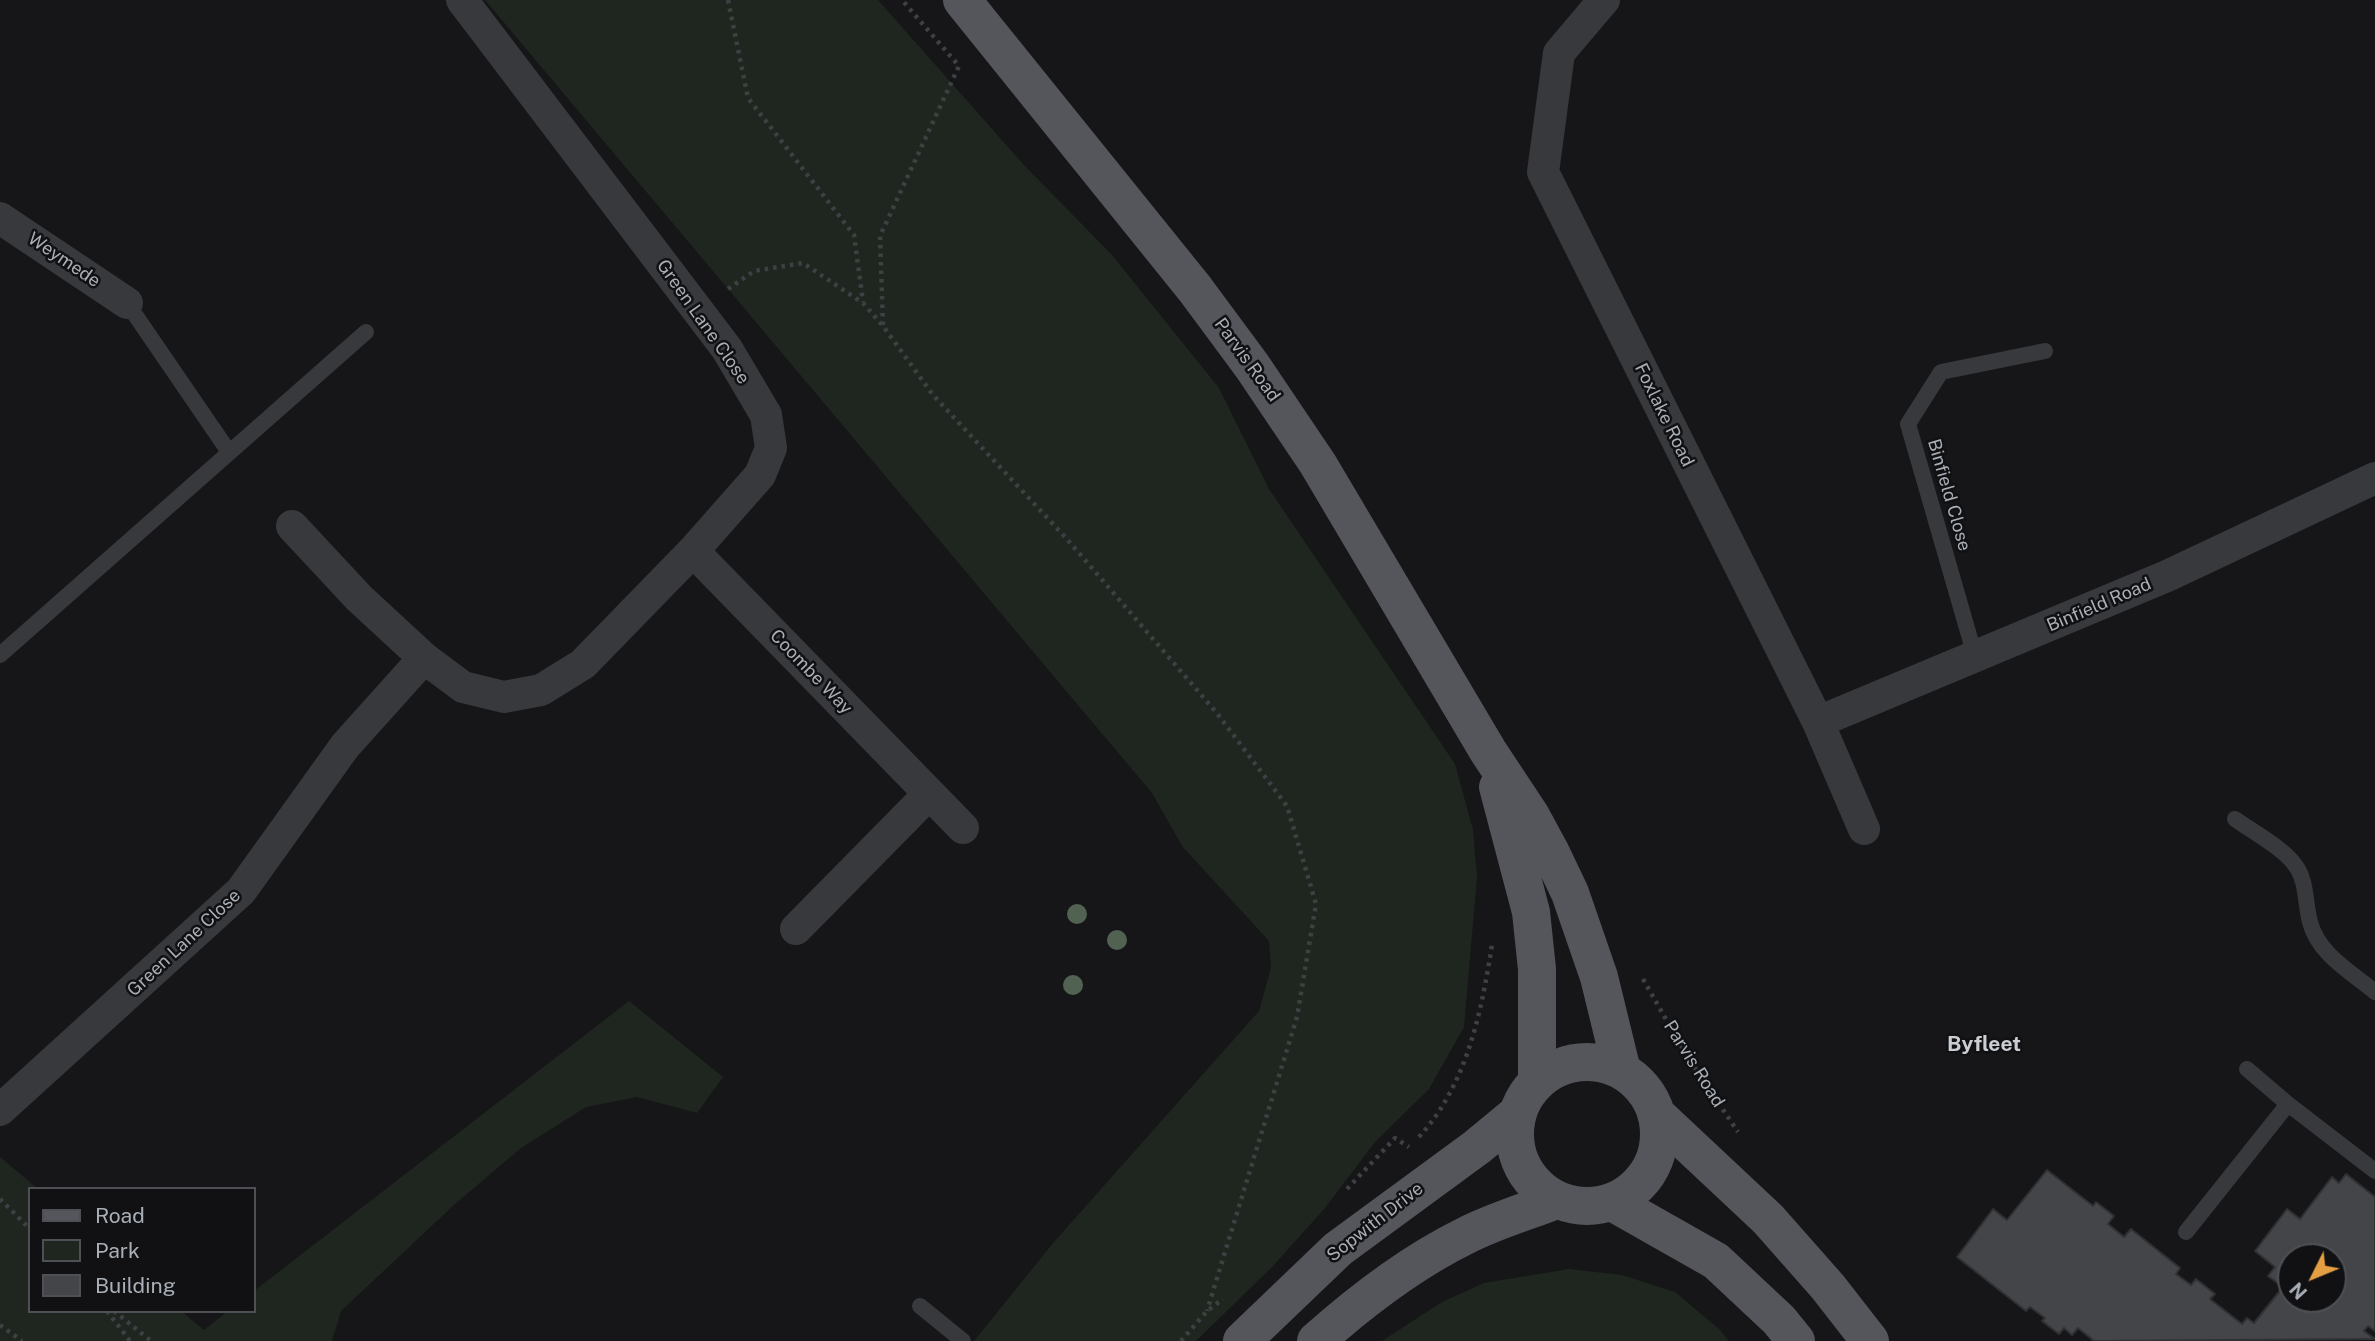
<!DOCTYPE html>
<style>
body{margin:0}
#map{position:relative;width:2375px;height:1341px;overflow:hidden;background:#161618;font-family:"Public Sans",sans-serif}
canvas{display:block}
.legend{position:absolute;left:28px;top:1187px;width:228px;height:126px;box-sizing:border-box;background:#111113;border:2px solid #4e5055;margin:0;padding:9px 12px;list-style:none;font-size:21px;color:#a9afb7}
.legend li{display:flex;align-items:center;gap:14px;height:35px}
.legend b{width:35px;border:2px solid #4e5055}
.north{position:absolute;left:2277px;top:1243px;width:70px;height:70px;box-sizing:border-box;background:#111113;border:2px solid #4e5055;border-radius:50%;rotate:227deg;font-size:19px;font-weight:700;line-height:28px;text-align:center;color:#a9afb7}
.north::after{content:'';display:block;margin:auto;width:24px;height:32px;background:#e49f42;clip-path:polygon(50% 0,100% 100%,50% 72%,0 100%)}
</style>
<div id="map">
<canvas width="2375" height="1341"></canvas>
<ul class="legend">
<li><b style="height:9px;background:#54565b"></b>Road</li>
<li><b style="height:19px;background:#1f261f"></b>Park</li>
<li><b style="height:19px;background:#434548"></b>Building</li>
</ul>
<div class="north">N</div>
</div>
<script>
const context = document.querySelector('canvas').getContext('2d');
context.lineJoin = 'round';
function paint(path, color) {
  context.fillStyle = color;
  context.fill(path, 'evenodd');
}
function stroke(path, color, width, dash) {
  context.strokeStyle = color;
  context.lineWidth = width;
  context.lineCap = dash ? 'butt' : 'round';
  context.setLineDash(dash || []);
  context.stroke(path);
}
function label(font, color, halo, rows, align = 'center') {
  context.font = font + ' "Public Sans",sans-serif';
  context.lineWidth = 5;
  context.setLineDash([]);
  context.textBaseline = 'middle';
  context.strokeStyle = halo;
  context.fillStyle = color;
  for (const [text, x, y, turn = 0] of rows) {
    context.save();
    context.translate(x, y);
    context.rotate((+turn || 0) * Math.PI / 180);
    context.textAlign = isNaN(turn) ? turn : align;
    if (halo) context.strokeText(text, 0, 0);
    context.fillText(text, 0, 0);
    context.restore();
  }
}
paint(new Path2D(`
 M485 0H878L1023 164 1112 255 1219 388 1269 489 1455 764 1473 830 1477 877 1464 1027 1429 1089 1375 1142 1325 1208 1272 1267 1196 1341H974L1054 1242 1259 1011 1271 968 1269 941 1182 846 1152 793Z
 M629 1001 723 1077 697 1113 637 1097 586 1107 521 1148 455 1204 341 1311 332 1341H0V1157L38 1189H30V1311H181L204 1330 228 1311H254V1291Z
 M1569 1269 1622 1275 1675 1292 1719 1329 1729 1341H1382L1442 1302 1484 1283Z`), '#1f261f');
const building = new Path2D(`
 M2047 1170 2093 1206 2096 1202 2114 1216 2108 1224 2124 1237 2131 1229 2180 1268 2176 1274 2191 1285 2196 1279 2215 1294 2210 1299 2242 1324 2247 1318 2254 1323 2283 1287 2268 1276 2275 1267 2255 1251 2287 1209 2300 1219 2332 1177 2339 1183 2346 1174 2375 1197V1331L2368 1326 2364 1331 2375 1339 2094 1341 2078 1328 2072 1335 2064 1328 2059 1334 2042 1321 2045 1318 2030 1307 2026 1311 1957 1257 1993 1209 2007 1220ZM2291 1257H2333V1299H2291Z`);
paint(building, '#434548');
stroke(building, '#303134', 2);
stroke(new Path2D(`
 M728 0 748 98 854 235 863 302
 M728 289 754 271 803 263 863 303 883 326 933 395 1066 538 1216 712 1287 806 1316 904 1297 1017 1207 1311
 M883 325 880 236 959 66 902 0
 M1643 979 1687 1056 1738 1132
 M1419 1137C1467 1084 1481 1014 1492 945
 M1347 1189 1395 1138 1409 1147
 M0 1199 30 1229
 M107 1311 130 1341
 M114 1311 151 1341
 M0 1325 22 1341
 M1181 1341 1207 1311 1223 1299`), '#3e4044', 4.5, [3.5, 5]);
stroke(new Path2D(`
 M127 303 229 452
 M0 655 366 332
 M1975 656 1908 424 1941 372 2045 351
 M2235 819C2253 832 2283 848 2295 865 2307 880 2305 904 2310 922 2318 954 2351 972 2375 992
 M2247 1069 2288 1104 2375 1171
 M2186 1232 2288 1104
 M920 1306 963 1341`), '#38393d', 16);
stroke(new Path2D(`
 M1604 0 1559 53 1543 172 1818 722 1864 829
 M0 218 127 303
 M292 526 359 598 424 658 463 687 504 697 541 690 583 664 693 551 760 475 771 448 766 415 727 349 462 0
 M693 551 963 828
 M1818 722 2167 576 2375 478
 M796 929 929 794
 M0 1110 241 891 345 746 424 658`), '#38393d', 32);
stroke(new Path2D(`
 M962 0 1195 289 1252 366 1318 464 1488 751 1531 816 1550 851 1570 893 1599 977 1622 1071
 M1498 787 1531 912 1537 969V1081
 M1515 1134a72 72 0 1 1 144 0a72 72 0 1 1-144 0Z
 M1656 1114 1768 1219 1828 1287 1870 1341
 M1612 1202 1716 1261 1779 1320 1796 1341
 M1242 1341 1338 1249 1477 1147 1517 1114
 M1316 1341C1362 1300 1410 1263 1465 1236 1494 1221 1526 1212 1556 1200`), '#54565b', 38);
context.fillStyle = '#526252';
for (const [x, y] of [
 [1077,914],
 [1117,940],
 [1073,985]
]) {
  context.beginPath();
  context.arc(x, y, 10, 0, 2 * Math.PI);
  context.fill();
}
label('18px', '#a9afb7', '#111113', [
 ["Weymede",64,260,34],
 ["Green Lane Close",703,322,55],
 ["Parvis Road",1247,360,54],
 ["Foxlake Road",1664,415,64],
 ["Binfield Close",1949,495,74],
 ["Binfield Road",2099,605,-23],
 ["Coombe Way",811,672,46],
 ["Green Lane Close",184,943,-43],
 ["Parvis Road",1694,1064,58],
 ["Sopwith Drive",1375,1222,-38]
]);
label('bold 21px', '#cacdd3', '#111113', [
 ["Byfleet",1984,1045]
]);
</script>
